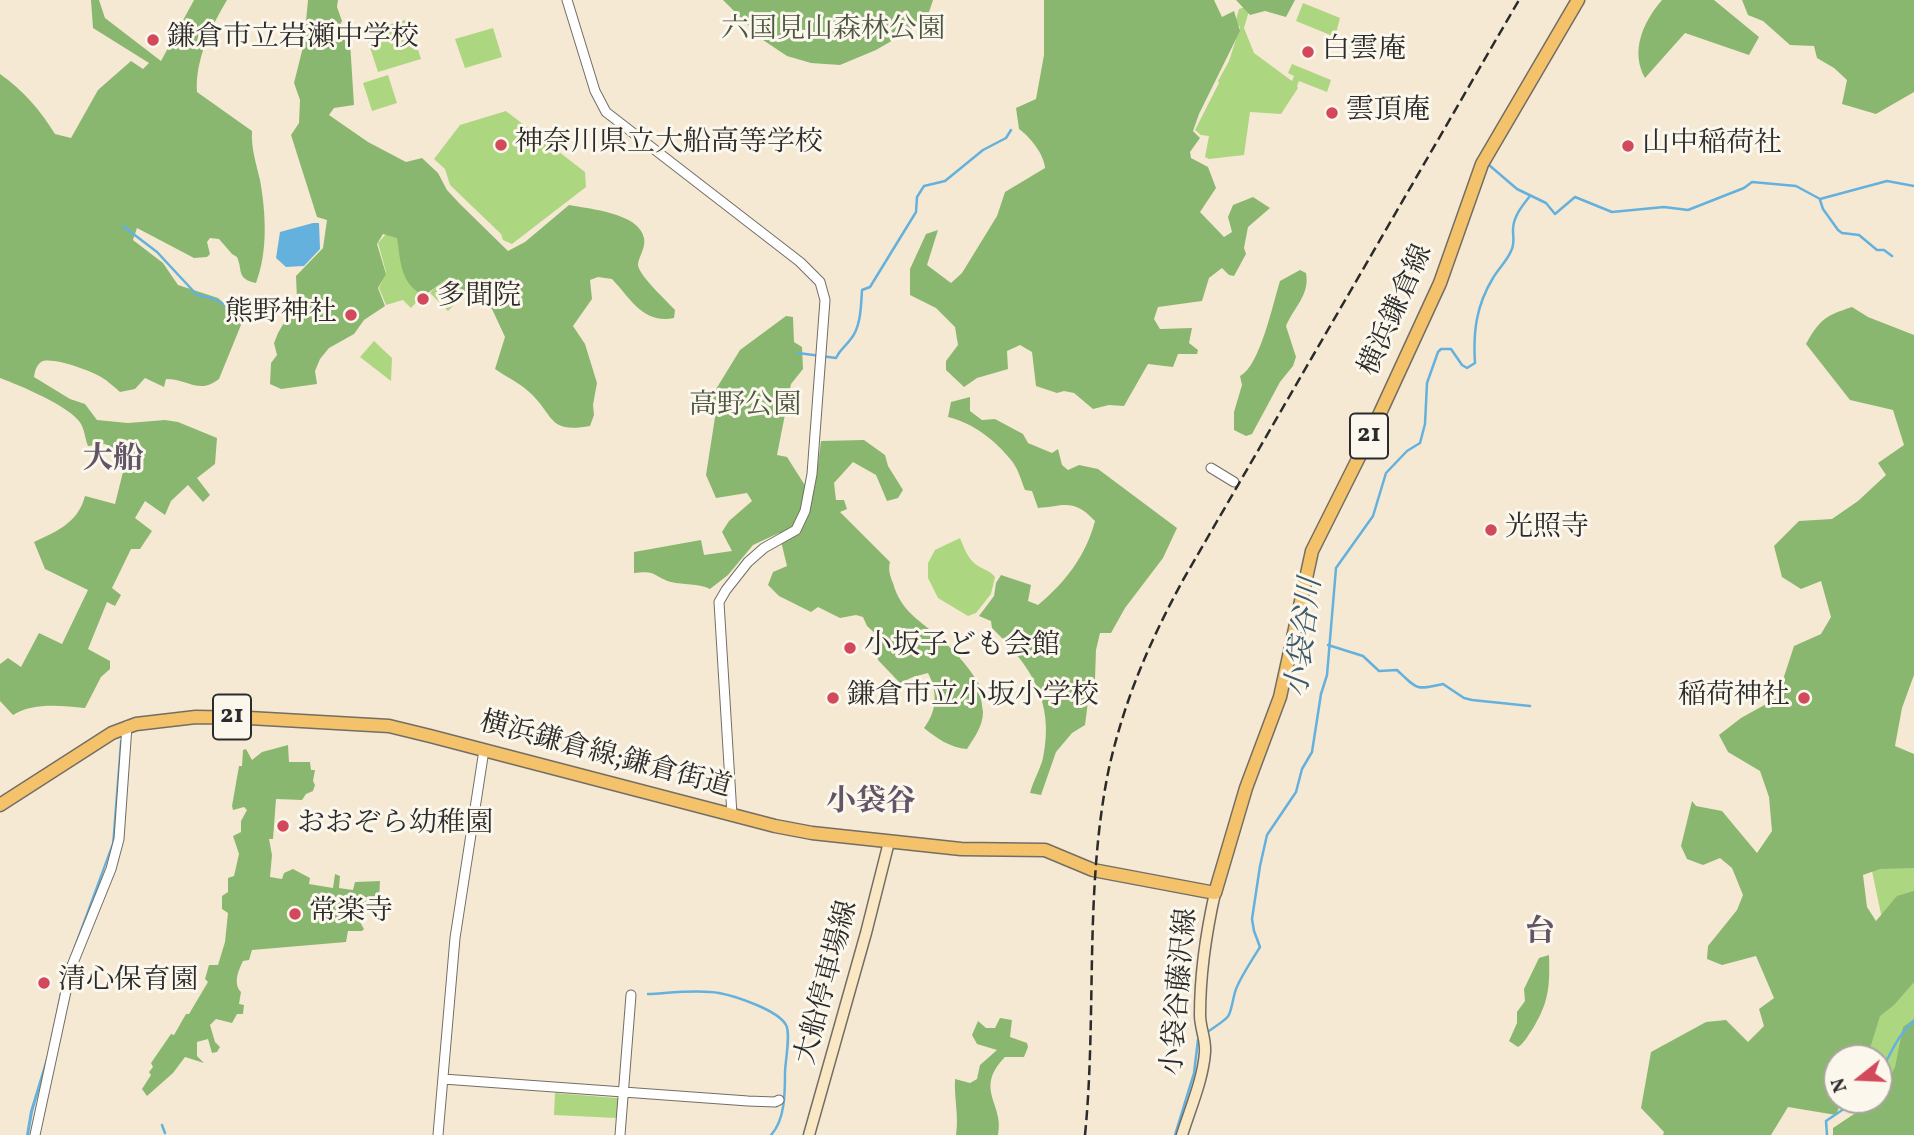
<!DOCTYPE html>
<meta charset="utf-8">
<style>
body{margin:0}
#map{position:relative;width:1914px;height:1135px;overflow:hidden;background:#f6e9d4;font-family:Vollkorn,serif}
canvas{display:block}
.north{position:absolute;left:1823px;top:1044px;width:70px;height:70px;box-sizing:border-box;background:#fbf7ec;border:2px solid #a8a59f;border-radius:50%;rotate:252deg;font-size:19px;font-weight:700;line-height:28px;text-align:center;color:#2b2b2b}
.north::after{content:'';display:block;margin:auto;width:24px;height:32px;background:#d1495b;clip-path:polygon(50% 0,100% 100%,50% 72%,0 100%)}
</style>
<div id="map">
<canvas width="1914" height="1135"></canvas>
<div class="north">N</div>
</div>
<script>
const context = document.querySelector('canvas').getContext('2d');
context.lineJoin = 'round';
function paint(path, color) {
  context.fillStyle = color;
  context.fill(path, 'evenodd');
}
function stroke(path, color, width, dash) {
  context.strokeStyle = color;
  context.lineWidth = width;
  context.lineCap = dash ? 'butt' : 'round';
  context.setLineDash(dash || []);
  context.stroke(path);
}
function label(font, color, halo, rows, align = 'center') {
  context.font = font + ' Vollkorn,"Noto Serif JP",serif';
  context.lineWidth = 6;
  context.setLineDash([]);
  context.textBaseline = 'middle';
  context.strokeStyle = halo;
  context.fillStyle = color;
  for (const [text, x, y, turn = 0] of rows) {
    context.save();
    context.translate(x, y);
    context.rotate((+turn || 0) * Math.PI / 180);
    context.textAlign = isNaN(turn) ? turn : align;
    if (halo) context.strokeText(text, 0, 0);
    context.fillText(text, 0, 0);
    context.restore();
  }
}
paint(new Path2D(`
 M1303 3 1340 18 1335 37 1296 21Z
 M1245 7 1249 11 1244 28 1254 53 1292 81 1294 76 1288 73 1292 64 1331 80 1327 92 1299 81 1297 86 1298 88 1281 114 1250 112 1244 155 1209 159 1205 157 1209 136 1201 135 1195 130 1219 83 1218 81 1229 61 1240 27 1235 23 1239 9Z
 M408 19 421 59 378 72 365 32Z
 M493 28 502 57 465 68 455 39Z
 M388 75 397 103 372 111 363 83Z
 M506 111 585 172 586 187 512 244 503 240 501 234 450 185 445 169 434 159 460 125Z
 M410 232 413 279 422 296 411 308 403 300 386 305 379 288 386 272 378 243 385 235Z
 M447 274 467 292 448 311 430 293Z
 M374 341 392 358 391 381 360 357Z
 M960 538C965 550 969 562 980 567 987 571 990 571 995 577L991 594 976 613 968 616 938 598 928 578V563L935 550Z
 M1914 760V1135L1878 1122 1852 1100H1879V1058H1837L1797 1052 1885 933 1869 857Z
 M555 1093 617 1098 619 1100 618 1116 616 1118 554 1115Z`), '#add681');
paint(new Path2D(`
 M91 0H99L105 18 161 61 194 0H227C211 27 195 60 197 92L252 131C251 148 256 163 260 180 266 213 268 252 256 283 236 279 243 270 237 257L232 254 219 239 210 238 207 242 210 254 207 257 194 258 137 228 133 240 163 263 178 285 218 298 243 320 219 379C199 395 188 379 166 379L164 387 145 378 135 389 120 392C114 387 108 381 101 377 91 371 51 356 41 362 36 366 35 371 34 377L70 399 85 404 97 420 128 423 165 420 178 422 217 438 215 464 197 478 210 495 203 502 188 485 171 501 165 515 145 501 135 518 152 531 140 549H131L112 588 121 595 115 606 107 602 88 649 110 661V669L101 677 85 708C62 706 34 702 13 715L0 701V664L8 658 21 667 39 633 62 644 88 590 45 569 34 542C57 531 78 523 85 496L115 504 127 456 105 444 88 446C85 439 85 431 81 424 72 407 19 385 0 378V74C22 89 41 111 55 134L71 138 98 90 131 61 143 69 149 63 93 28Z
 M308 0H338L337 7 342 21 335 34 350 42 354 105 334 108 329 115 368 142 406 162 422 158 438 173 447 190 459 203 508 251 525 242 569 205C590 209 639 213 644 238 646 248 639 256 638 264 637 274 668 302 675 310L674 318C643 324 631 299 612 279L598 277 590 280 592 299 573 326 585 344 597 383 593 405 594 415 590 426C546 434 555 414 528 391 518 382 505 376 495 369L505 337 492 309 446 279 424 296C400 283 401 263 397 238L383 234 377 244 386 274 378 288 385 306 364 320 354 334 329 348 320 359 315 371 317 384 281 389 270 384 271 363 277 355 274 343 278 333 297 300 296 276 323 248 327 220 317 217 291 135 299 123 300 100 294 83 304 43Z
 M723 0H933L926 21 876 50 840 65 811 63 787 56 763 40Z
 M1044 0H1214L1222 17 1234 11 1240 31 1199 114 1193 131 1200 138 1190 152 1191 158 1208 167 1216 188 1200 212 1224 237 1232 232 1228 217 1233 205 1253 197 1270 208 1248 227 1244 248 1246 254 1234 276 1229 275 1222 268 1209 278 1202 301 1158 307 1154 319 1160 329 1192 328 1189 343 1198 350 1197 354H1178L1173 367 1148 364 1124 406 1109 405 1093 409 1074 393 1064 391 1057 393 1036 386 1032 352 1020 345 1007 351 1008 369 977 378 964 387 946 370V361L958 345 955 327 936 308 910 295V269L926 234 938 230 927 265 951 283 962 273 997 216 1005 192 1045 168C1044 154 1030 137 1019 129L1016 108 1036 99 1044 55Z
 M1236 0H1295L1286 17 1265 11 1250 15Z
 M1662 0H1714L1759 37 1749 55 1685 33 1645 78C1630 51 1643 22 1662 0Z
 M1742 0H1914V92L1876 114 1842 104 1847 80 1834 68 1817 58 1814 46 1790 45 1763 21 1748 15Z
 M1300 270 1306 273C1310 295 1294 307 1286 326L1296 357 1293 366 1280 382 1252 434 1246 436 1234 430V412L1242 385 1240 376C1260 366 1273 303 1280 281Z
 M1852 307 1868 317 1914 335V675L1902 708 1895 746 1914 754V868L1880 869 1863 875 1867 907 1876 921 1897 896 1914 891V982L1894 1005 1880 1016 1867 1058H1837V1100H1842L1836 1115 1788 1107 1771 1135H1663L1664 1132 1641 1108 1651 1052 1706 1022 1726 1020 1748 1042 1764 1026 1759 1009 1774 998 1756 956 1722 965 1707 959 1708 946 1737 910 1743 895 1732 868 1720 858 1703 865 1687 859 1681 846 1692 801 1696 806 1722 811 1757 853 1772 831 1769 797 1760 771 1728 752 1719 735 1741 718 1777 698 1794 646 1821 634 1831 617 1821 581 1801 589 1782 577 1774 546 1799 521 1832 519 1858 501 1886 475 1878 463 1904 445 1893 410 1850 400 1806 344C1820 319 1825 316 1852 307Z
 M786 316 793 317 794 342 802 347 803 369 791 384 777 455 787 457 806 487 815 486 821 441 864 440 885 455 888 466 903 490 898 498 887 501 876 475 853 462 834 483 836 500H844L847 509 840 512 890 562C888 569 890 576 893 583 901 612 920 620 941 639 958 654 971 670 982 689 980 698 982 703 983 712 983 726 974 738 967 749 951 748 936 738 924 728 937 711 938 692 928 673L913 677 900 683 878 660 877 635 867 626 863 617 856 615 840 618 818 607 811 612 779 596 768 585 773 572 787 566 779 533 753 545 728 575 710 589C697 583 684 585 671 582 652 576 657 570 634 573V552L701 540 704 555 732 551 722 532 729 521 752 501 747 493 716 498 706 475 716 411 697 413V396L713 394 740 350Z
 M970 397V411L982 420 995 419 1023 434 1028 443 1052 453 1058 449 1062 465 1068 470 1079 465 1098 469 1177 528 1163 558 1125 608 1111 633H1100L1096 650 1095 679 1090 686 1085 725 1072 733 1056 752 1041 795 1030 793C1033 781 1040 770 1043 758 1055 701 1030 665 992 628L991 621 979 616 994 596 996 583 1001 575 1031 585 1028 601 1038 605C1066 582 1086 555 1095 521 1073 498 1065 506 1038 508L1032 491 1025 490C1021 480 1018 468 1011 460 995 440 973 423 948 417L951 402Z
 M288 745 289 762H310L311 770H315L313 781 315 785 313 791 306 794 302 800 276 799 273 839H269L272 855 270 877 282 879 284 873 293 869 310 878 309 884 333 888 335 874 340 876 339 888 353 890 355 882 380 881 379 901 371 907 362 904 357 908 356 915 364 929 362 931H348L346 942 252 950 249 960 243 961C238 971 233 984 241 992L239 1004 244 1005 243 1014H237L232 1023 216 1019 210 1025 215 1042 220 1047 217 1052 212 1053 208 1039 197 1042V1056L204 1063 185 1057 173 1073 147 1096 142 1089 151 1075 149 1072 153 1067 151 1063 171 1034 174 1035 186 1014H189L208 982 205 979 209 965H218L225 942 228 913 222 909V896L228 892V878L234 876 239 854 233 836 241 832V821L247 810 244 807 233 810 232 806 239 766H242L243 750 246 749 252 760 262 752Z
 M1549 955C1550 987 1549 1002 1532 1030 1527 1037 1524 1043 1518 1047L1509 1041 1517 1023V1012L1525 1001 1524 989 1539 958Z
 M1000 1018 1012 1020 1010 1037 1027 1043 1028 1047 1024 1057H1005C973 1090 1005 1104 998 1135H956C959 1115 954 1099 955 1079L970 1083 977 1079 980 1065 997 1050 977 1044 972 1035 978 1021 986 1028H995Z
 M1914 1019V1135H1833V1128L1875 1100H1879L1895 1067 1903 1027Z`), '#8ab76f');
paint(new Path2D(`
 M313 223H319L320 249 304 266 286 267 276 258 280 232Z
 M120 740 123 741 116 836 90 912 33 1112 29 1135H26L30 1111 48 1052 64 973 112 843Z`), '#64b1dd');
stroke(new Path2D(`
 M1489 165 1517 189 1546 203 1555 214 1575 197 1612 212 1664 207 1688 210 1744 188 1752 182 1796 186 1820 199 1887 181 1914 186
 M1820 200 1823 209 1838 230 1842 233 1859 235 1877 250H1884L1892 256
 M123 226 157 252 197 295 215 299 242 316
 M798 353 836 358C840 349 845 347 850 340 861 328 861 306 862 290L870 287 916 212 917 197 924 186 945 181 983 150 1006 138 1011 130
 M1328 645 1363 656 1379 671 1397 670C1418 690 1415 690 1443 684L1464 698 1472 700 1530 706
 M648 994C669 993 699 989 719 993 735 996 778 1010 786 1025 791 1034 785 1062 785 1073 785 1093 785 1120 771 1135
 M1209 1031C1234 1014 1228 1019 1235 992 1238 981 1253 958 1260 947L1254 931 1252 919 1260 866 1267 835 1296 792 1302 769 1312 752 1321 694 1327 675 1336 568 1373 516 1386 473 1407 451 1420 443 1425 424 1427 383 1438 352 1441 349H1451L1462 365 1467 368 1475 363C1473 332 1476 306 1493 278 1498 269 1507 261 1511 251 1515 244 1513 238 1513 230 1513 217 1522 206 1530 196
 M1879 1074C1891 1055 1896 1036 1914 1021
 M162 1125 165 1133
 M1175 1135 1194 1073 1198 1040
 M1827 1135 1826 1121 1857 1100`), '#64b1dd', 2.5);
const tertiary = new Path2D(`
 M567 0 595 91 606 112 800 262 820 282 825 300 812 474 805 511 796 530 764 548 748 562 726 590 719 602 732 815
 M1211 468 1234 482
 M443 1079 748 1101 775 1102 779 1100
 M35 1135 71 968 111 869 119 839 127 726
 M438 1135 455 938 484 750
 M620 1135 631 995`);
const secondary = new Path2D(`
 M809 1135 866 933 889 842
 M1182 1135C1190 1109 1203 1080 1205 1052 1206 1039 1200 1028 1200 1015 1200 974 1206 933 1215 893`);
const primary = new Path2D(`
 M0 805 112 733 136 724 196 717 249 718 389 726 430 736 775 826 812 833 961 849 1045 850 1093 870 1215 893 1246 788 1280 697 1312 551 1369 437 1440 283 1482 164 1578 0`);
stroke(tertiary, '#726e66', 11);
stroke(secondary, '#726e66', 13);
stroke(primary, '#726e66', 15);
stroke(tertiary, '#fff', 9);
stroke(secondary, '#fae7c3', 10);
stroke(primary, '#f3c26a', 12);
stroke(new Path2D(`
 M1085 1135C1097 1014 1084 888 1109 768 1125 698 1149 643 1183 580L1519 0`), '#2b2b2b', 2.5, [10, 5]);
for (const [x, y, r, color] of [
 [153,40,7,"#d1495b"],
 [1308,52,7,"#d1495b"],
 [1332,113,7,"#d1495b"],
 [501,145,7,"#d1495b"],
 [1628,146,7,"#d1495b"],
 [423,299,7,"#d1495b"],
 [351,315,7,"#d1495b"],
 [1491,530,7,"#d1495b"],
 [850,648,7,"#d1495b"],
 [833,698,7,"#d1495b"],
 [1804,698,7,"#d1495b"],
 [283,826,7,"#d1495b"],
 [295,914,7,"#d1495b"],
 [44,983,7,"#d1495b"]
]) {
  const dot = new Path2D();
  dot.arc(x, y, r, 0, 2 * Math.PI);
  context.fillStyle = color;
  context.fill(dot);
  stroke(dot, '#fbf7ec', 2.5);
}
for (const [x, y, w] of [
 [1369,436,38],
 [232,717,38]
]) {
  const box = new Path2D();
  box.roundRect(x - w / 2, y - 22.5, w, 45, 5);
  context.fillStyle = '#fbf7ec';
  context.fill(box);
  stroke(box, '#2b2b2b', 2);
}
label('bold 26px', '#2b2b2b', null, [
 ["21",1369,436],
 ["21",232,717]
]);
label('28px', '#4c5640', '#fbf7ec', [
 ["六国見山森林公園",833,32],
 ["高野公園",745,408]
]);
label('28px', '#2b2b2b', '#fbf7ec', [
 ["鎌倉市立岩瀬中学校",167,40],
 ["白雲庵",1322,52],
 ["雲頂庵",1346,113],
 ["神奈川県立大船高等学校",515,145],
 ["山中稲荷社",1642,146],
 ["多聞院",437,299],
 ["熊野神社",337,315,"right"],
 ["光照寺",1505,530],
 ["小坂子ども会館",864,648],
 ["鎌倉市立小坂小学校",847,698],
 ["稲荷神社",1790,698,"right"],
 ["おおぞら幼稚園",297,826],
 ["常楽寺",309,914],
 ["清心保育園",58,983]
], 'left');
label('28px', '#2b2b2b', '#fbf7ec', [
 ["横浜鎌倉線",1398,311,-66],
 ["横浜鎌倉線;鎌倉街道",605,757,15],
 ["大船停車場線",829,983,-75],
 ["小袋谷藤沢線",1182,992,-85]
]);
label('bold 30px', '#615466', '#fbf7ec', [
 ["大船",113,461],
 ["小袋谷",871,804],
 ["台",1540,934]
]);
label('italic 30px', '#3f5a69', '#fbf7ec', [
 ["小袋谷川",1307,638,-83]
]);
</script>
